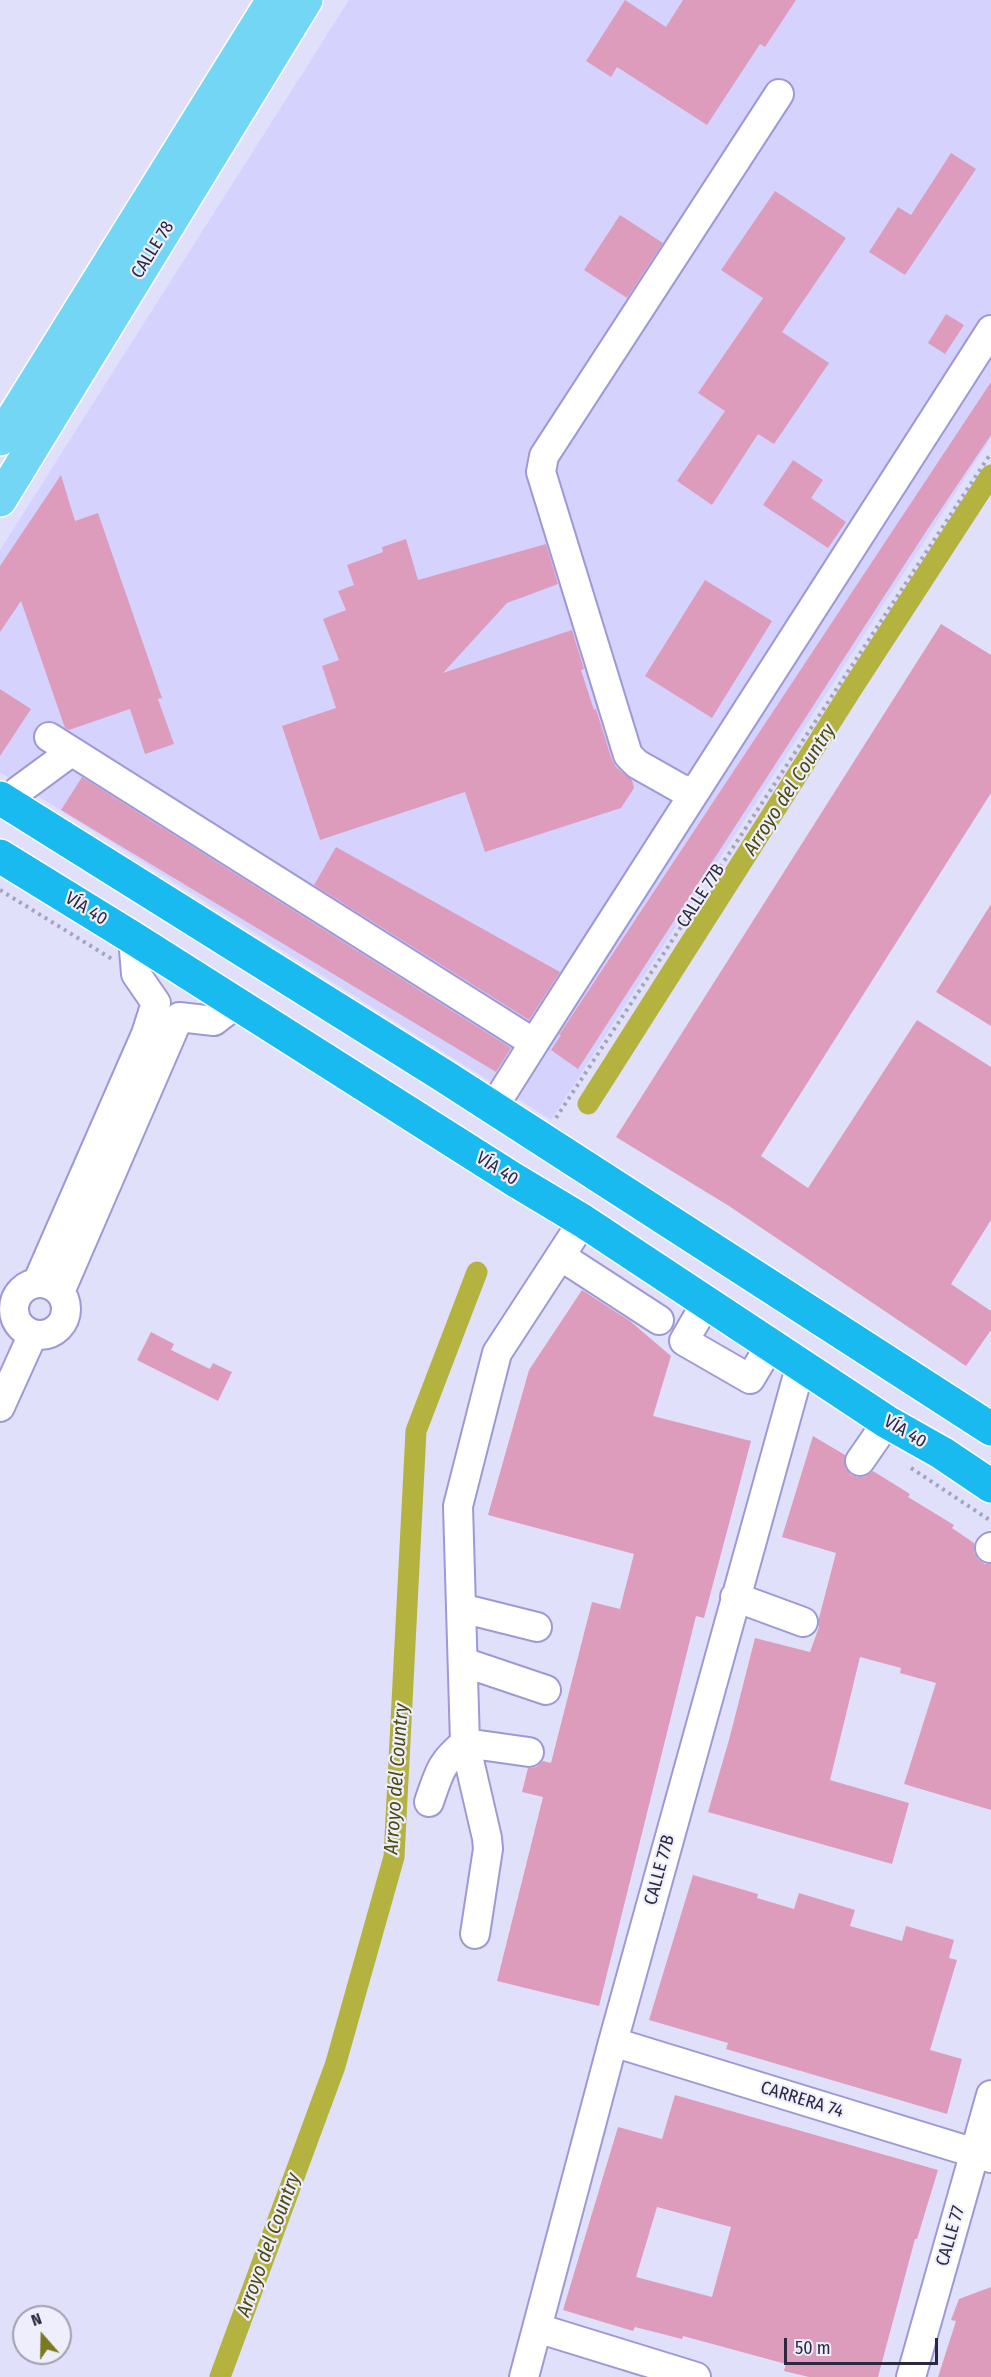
<!DOCTYPE html>
<meta charset="utf-8">
<style>
body{margin:0}
#map{position:relative;width:991px;height:2377px;overflow:hidden;background:#e1e0fa;font-family:"Fira Sans Condensed",sans-serif}
canvas{display:block}
.north{position:absolute;left:12px;top:2305px;width:60px;height:60px;box-sizing:border-box;background:#efeefc;border:2px solid #a19fb1;border-radius:50%;rotate:340deg;font-size:16px;font-weight:700;line-height:24px;text-align:center;color:#2b2841}
.north::after{content:'';display:block;margin:auto;width:21px;height:27px;background:#7c7a21;clip-path:polygon(50% 0,100% 100%,50% 72%,0 100%)}
.scale{position:absolute;left:784px;top:2338px;width:154px;height:27px;box-sizing:border-box;border:3px solid #2b2841;border-top:0;padding-left:8px;font-size:18px;line-height:21px;white-space:nowrap;color:#2b2841;-webkit-text-stroke:4px #efeefc;paint-order:stroke}
</style>
<div id="map">
<canvas width="991" height="2377"></canvas>
<div class="north">N</div>
<div class="scale">50 m</div>
</div>
<script>
const context = document.querySelector('canvas').getContext('2d');
context.lineJoin = 'round';
function paint(path, color) {
  context.fillStyle = color;
  context.fill(path, 'evenodd');
}
function stroke(path, color, width, dash) {
  context.strokeStyle = color;
  context.lineWidth = width;
  context.lineCap = dash ? 'butt' : 'round';
  context.setLineDash(dash || []);
  context.stroke(path);
}
function label(font, color, halo, rows, align = 'center') {
  context.font = font + ' "Fira Sans Condensed",sans-serif';
  context.lineWidth = 4.5;
  context.setLineDash([]);
  context.textBaseline = 'middle';
  context.strokeStyle = halo;
  context.fillStyle = color;
  for (const [text, x, y, turn = 0] of rows) {
    context.save();
    context.translate(x, y);
    context.rotate((+turn || 0) * Math.PI / 180);
    context.textAlign = isNaN(turn) ? turn : align;
    if (halo) context.strokeText(text, 0, 0);
    context.fillText(text, 0, 0);
    context.restore();
  }
}
paint(new Path2D(`
 M349 0H991V438L551 1120 0 772V550Z`), '#d5d3fe');
stroke(new Path2D(`
 M588 1104 855 684 991 475
 M220 2377 335 2066 394 1857 416 1431 477 1272`), '#b5b340', 21);
paint(new Path2D(`
 M625 0 666 27 683 0H796L765 47 760 44 707 125 617 67 611 77 586 61Z
 M951 153 976 169 905 275 869 252 898 207 911 215Z
 M775 191 846 238 782 332 829 363 774 444 758 434 712 505 677 481 725 411 698 393 763 298 721 270Z
 M620 215 663 243 627 298 584 270Z
 M946 314 964 325 945 354 928 343Z
 M991 382V435L927 530 578 1069 551 1050 561 1035H559Z
 M793 460 823 480 811 498 846 522 828 548 763 505Z
 M61 475 75 521 98 513 162 698 158 699 174 744 145 754 130 709 69 730 65 728 21 601 0 632V566Z
 M406 539 418 580 546 544 558 584 507 603 443 673 572 630 584 669 581 670 594 710 596 709 612 760 616 767 632 780 634 788 621 808 485 852 465 792 320 840 282 726 336 708 322 666 339 660 323 619 346 610 338 591 354 585 347 565 383 552 382 547Z
 M705 580 772 621 712 718 645 676Z
 M941 624 991 655V793L761 1156 808 1188 917 1020 991 1067V1220L951 1284 991 1311V1330L966 1366 729 1206 616 1137Z
 M0 689 31 709 0 756Z
 M82 777 511 1048 496 1072 61 810Z
 M336 847 560 972 529 1020 314 885Z
 M991 904V1026L936 992Z
 M582 1290 630 1321 671 1356 653 1416 751 1441 704 1618 696 1616 599 2006 497 1981 543 1797 522 1792 528 1768 536 1767 543 1761 551 1763 592 1602 620 1609 634 1554 488 1515 529 1370Z
 M151 1332 174 1344 171 1350 210 1369 213 1363 232 1372 218 1401 137 1360Z
 M813 1436 845 1455V1467L851 1475 859 1477 866 1476 873 1471 910 1494 908 1497 954 1525 952 1528 974 1543V1552L978 1559 985 1564H991V1810L904 1784 936 1683 900 1673 901 1668 860 1657 830 1780 909 1803 892 1864 708 1812 729 1740 755 1638 810 1652 819 1627V1618L836 1553 782 1537Z
 M693 1875 758 1894 757 1898 794 1909 799 1893 855 1910 850 1926 902 1941 906 1926 954 1940 949 1958 957 1960 930 2050 962 2059 947 2114 726 2049 728 2043 649 2020Z
 M675 2095 938 2170 917 2239H915L878 2377H809L784 2371 786 2364 683 2336 682 2339 635 2327 633 2331 563 2310 618 2127 662 2139ZM657 2207 731 2227 712 2297 636 2277Z
 M991 2287V2377H938L956 2321 951 2320 959 2299Z`), '#de9cbd');
const minor = new Path2D(`
 M49 737 534 1043 991 330
 M697 789 683 790 637 764 628 755 541 472 544 456 779 94
 M6 802 18 791 71 752
 M493 1108 534 1043
 M562 1257 659 1320
 M37 1283 146 1034 156 1003 136 974 133 938
 M14 1309a26 26 0 1 1 52 0a26 26 0 1 1-52 0Z
 M60 1292 179 1017 214 1021 236 1004
 M706 1303 684 1341 750 1379 771 1344
 M0 1407 33 1334
 M860 1461 887 1422
 M990 1548 991 1547
 M735 1597 803 1622
 M461 1608 537 1627
 M463 1662 546 1690
 M429 1802C439 1773 441 1762 465 1743L529 1752
 M475 1934 488 1849 487 1838 465 1743 458 1506 497 1353 583 1221
 M613 2042 991 2158
 M537 2328 696 2377
 M524 2377 613 2042 801 1364
 M911 2377 991 2095`);
const major = new Path2D(`
 M0 439 273 0
 M0 500 306 0`);
const highway = new Path2D(`
 M0 798 444 1076 991 1429
 M0 856 133 938 513 1179 583 1221 887 1422 942 1453 991 1486`);
stroke(minor, '#9e99d6', 32);
stroke(major, '#fff', 36);
stroke(highway, '#fff', 36);
stroke(new Path2D(`
 M0 890 112 959
 M556 1118 991 453
 M911 1468 991 1521`), '#a4a3bc', 4, [3, 4.5]);
stroke(minor, '#fff', 28);
stroke(major, '#74d6f5', 33);
stroke(highway, '#18baef', 33);
label('18px', '#2b2841', '#efeefc', [
 ["CALLE 78",153,250,-58],
 ["CALLE 77B",701,896,-57],
 ["VÍA 40",86,909,32],
 ["VÍA 40",497,1169,33],
 ["VÍA 40",905,1432,31],
 ["CALLE 77B",660,1870,-75],
 ["CARRERA 74",802,2100,17],
 ["CALLE 77",951,2236,-74]
]);
label('italic 20px', '#4c4a0c', '#efeefc', [
 ["Arroyo del Country",790,790,-57],
 ["Arroyo del Country",397,1779,-86],
 ["Arroyo del Country",269,2245,-70]
]);
</script>
